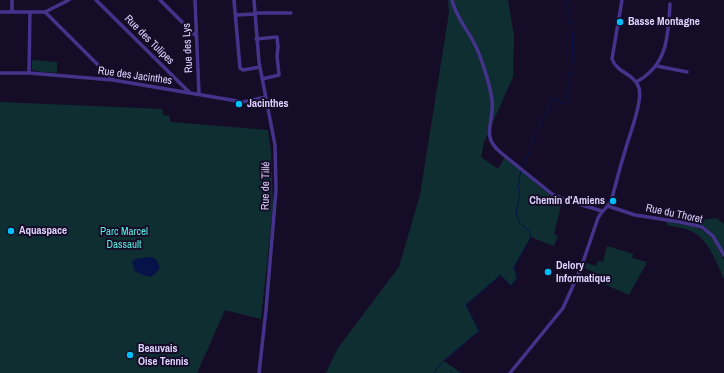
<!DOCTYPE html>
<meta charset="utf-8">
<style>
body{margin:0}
canvas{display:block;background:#150d27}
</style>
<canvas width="724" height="373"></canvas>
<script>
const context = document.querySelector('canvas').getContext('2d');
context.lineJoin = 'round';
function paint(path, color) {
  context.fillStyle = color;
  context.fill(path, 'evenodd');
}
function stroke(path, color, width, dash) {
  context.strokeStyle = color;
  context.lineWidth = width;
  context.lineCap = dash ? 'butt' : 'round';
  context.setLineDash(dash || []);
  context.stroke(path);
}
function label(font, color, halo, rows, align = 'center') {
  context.font = font + ' "Archivo Narrow",sans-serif';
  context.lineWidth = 4;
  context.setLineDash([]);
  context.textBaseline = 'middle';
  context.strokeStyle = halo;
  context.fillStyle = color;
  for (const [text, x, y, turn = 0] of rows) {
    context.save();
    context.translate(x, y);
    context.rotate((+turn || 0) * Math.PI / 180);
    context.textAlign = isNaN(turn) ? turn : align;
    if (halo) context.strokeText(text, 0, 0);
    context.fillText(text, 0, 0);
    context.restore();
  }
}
paint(new Path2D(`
 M448 0H508L514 36 513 77 484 142 481 157 498 169 505 157 551 196 562 201 554 234 558 236 554 246 531 237 514 267 517 278 511 286 500 275 466 305 479 331 444 361 461 373H326L338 348 399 267 420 195 449 13Z
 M32 60 57 62V73L35 71 32 69Z
 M0 102 162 109 163 115 170 116V122L268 130 271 152 273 206 261 319 225 310 197 373H0Z
 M671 217H673L703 220 717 218 724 224V253L715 236 704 226Z
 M667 221 694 227 707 232 713 239 724 260V279C718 265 709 242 696 234 688 228 676 227 667 225Z
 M607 246 633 254 632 258 647 262 629 295 602 283 604 277 585 268 586 263 596 266 598 261 603 262Z`), '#0f2e32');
paint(new Path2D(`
 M151 257 156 259 160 267 156 273 151 277 140 274 135 271 132 262 135 259Z`), '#051348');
stroke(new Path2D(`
 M522 167 531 148 532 141 553 99 565 104 573 60 572 30 566 0
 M467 341 479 331 466 305 501 275 511 286 517 278 514 267 531 237 529 231 520 223 516 213 520 193 518 187 521 170
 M434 373 443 361 466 342`), '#051348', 1);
stroke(new Path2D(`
 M96 0 189 92
 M160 0 196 36
 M195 0 199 94
 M234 0 240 68 243 70 260 67
 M254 0 259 62 275 145 276 190 266 310 259 373
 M452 0C455 15 466 28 473 41 481 55 490 85 492 100 495 122 480 135 500 152L552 194 572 202 602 211
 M0 12H45L69 0
 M12 12V0
 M45 12 113 80
 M255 13H291
 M236 15 255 14
 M256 39 277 37 278 47 277 56 279 75 262 79
 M657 66 687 72
 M0 73H29L113 80 243 102 266 97
 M29 73 30 12
 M636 82C668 65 668 36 670 4
 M608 206 635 215 680 222 702 227 713 236 724 255
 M510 373 563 308 581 268 598 218C602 210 609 207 612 198 616 183 620 167 625 151 629 136 643 101 639 88 635 74 617 73 612 59L622 0`), '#44338b', 3.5);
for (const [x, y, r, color] of [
 [620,22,4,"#00bffe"],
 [239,104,4,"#00bffe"],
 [613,201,4,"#00bffe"],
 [11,231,4,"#00bffe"],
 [548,272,4,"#00bffe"],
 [130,355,4,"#00bffe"]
]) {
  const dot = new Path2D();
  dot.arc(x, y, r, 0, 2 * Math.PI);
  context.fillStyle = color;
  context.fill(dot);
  stroke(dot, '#150d27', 1.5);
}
label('bold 11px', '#ded3ff', '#150d27', [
 ["Basse Montagne",628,22],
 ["Jacinthes",247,104],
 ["Chemin d'Amiens",605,201,"right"],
 ["Aquaspace",19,231],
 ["Delory",556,266],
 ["Informatique",556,279],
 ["Beauvais",138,349],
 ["Oise Tennis",138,362]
], 'left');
label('11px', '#ded3ff', '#150d27', [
 ["Rue des Tulipes",149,40,45],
 ["Rue des Lys",188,48,-93],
 ["Rue des Jacinthes",135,76,8],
 ["Rue de Tillé",266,186,-89],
 ["Rue du Thoret",674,214,12]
]);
label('11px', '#53ebdb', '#150d27', [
 ["Parc Marcel",124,232],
 ["Dassault",124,245]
]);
</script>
